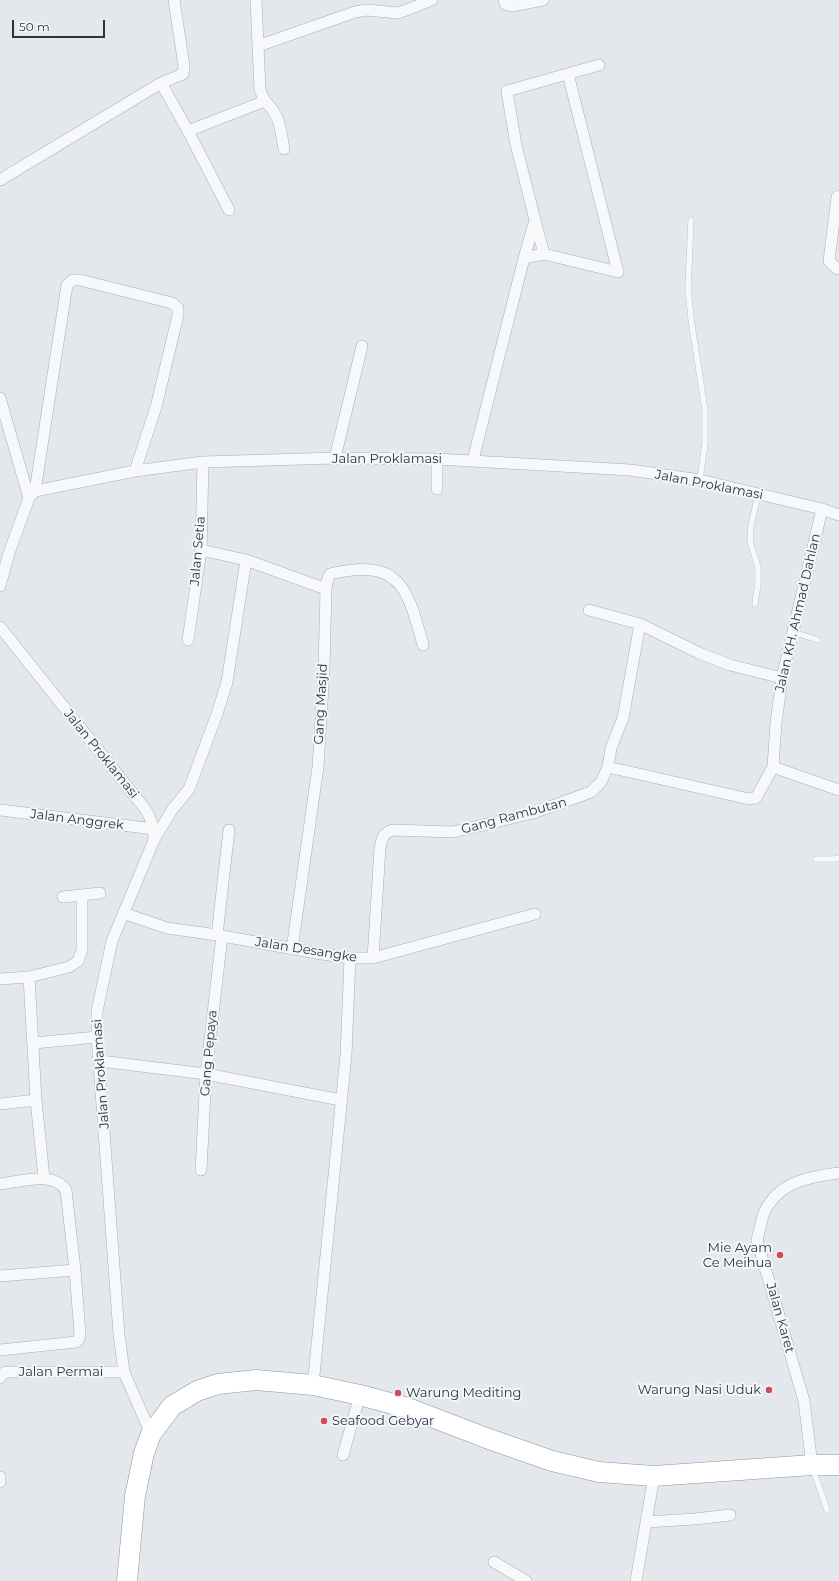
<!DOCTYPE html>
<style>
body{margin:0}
#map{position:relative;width:839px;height:1581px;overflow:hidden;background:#e4e7ec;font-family:Montserrat,sans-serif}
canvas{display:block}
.scale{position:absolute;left:12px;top:20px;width:93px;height:18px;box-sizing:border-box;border:2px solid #2b3445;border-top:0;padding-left:5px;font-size:12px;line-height:14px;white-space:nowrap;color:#2b3445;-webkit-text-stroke:3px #f4f6f9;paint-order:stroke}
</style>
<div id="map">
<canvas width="839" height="1581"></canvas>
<div class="scale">50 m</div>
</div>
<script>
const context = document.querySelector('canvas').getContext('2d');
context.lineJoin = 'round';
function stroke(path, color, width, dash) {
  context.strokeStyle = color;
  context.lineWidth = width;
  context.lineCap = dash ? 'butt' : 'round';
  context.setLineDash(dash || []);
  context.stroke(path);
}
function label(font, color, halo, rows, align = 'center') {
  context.font = font + ' Montserrat,sans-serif';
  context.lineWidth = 4;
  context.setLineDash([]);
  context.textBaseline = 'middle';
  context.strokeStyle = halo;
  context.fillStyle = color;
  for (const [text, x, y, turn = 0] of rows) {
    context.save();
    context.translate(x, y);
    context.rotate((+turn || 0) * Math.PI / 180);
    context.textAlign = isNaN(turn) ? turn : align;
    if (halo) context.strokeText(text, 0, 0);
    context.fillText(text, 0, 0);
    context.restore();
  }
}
const lane = new Path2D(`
 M691 220 688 288 691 319 705 410V443L700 480
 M755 604 758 583V568L750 541 751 526 758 494
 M793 632 818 640
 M816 859H835L839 858
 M813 1469 827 1510`);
const street = new Path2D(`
 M504 0 505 4 512 6 543 0
 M258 46 355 12 367 10 397 13 404 11 432 0
 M161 83 188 131 265 101 260 90 256 0
 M265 101C281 117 280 128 284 149
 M188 131 229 210
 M0 180 161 83 183 74 184 66 174 0
 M839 196 837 197 829 261 836 268 839 269
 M544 254 618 272 568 74
 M524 258 544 254 535 220
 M0 398 29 498
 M335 458 362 346
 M473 460 524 258 535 220 516 145 507 91 599 65
 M437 489V459
 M35 491 67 285 73 280H80L172 303 178 308V315L156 407 135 471
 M822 509 782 678 776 723 773 767 839 790
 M201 550 246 560 326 589 324 670 318 767 292 949
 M0 586 9 553 29 498 35 491 135 471 203 462 335 458 437 459 630 470 700 480 822 509 839 515
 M326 589 328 578 330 574C400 558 407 586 423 645
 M589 610 640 624 699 653 730 665 782 678
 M0 627 146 810C152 820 154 829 154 840L112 941 97 1011V1037L119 1334 124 1372 151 1434
 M188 640 201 550 203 462
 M608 767 749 799 755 798 757 796 773 767
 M0 810 154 829
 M154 840 172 810 189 789 217 714 227 682 246 560
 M63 897 100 893
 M123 913 167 928 217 935 322 954 350 958H373L535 914
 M217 935 229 830
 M373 958 380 848C382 838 383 833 393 830L453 832 533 813 591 792 601 782 608 767 611 748 623 718 640 624
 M29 977 36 1100 44 1178
 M0 979 29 977 69 967 78 961 82 950V896
 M34 1043 97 1037
 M100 1061 206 1074 341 1100
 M0 1104 36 1100
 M201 1170 206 1074 222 936
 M0 1184C20 1182 52 1170 66 1190L75 1270 80 1334 79 1339 76 1342 0 1350
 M0 1276 75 1270
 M0 1378 2 1374 6 1372H124
 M313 1385 346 1055 350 958
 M343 1455 360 1395
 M812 1465 804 1401 757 1240C759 1232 761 1222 764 1213 778 1182 808 1177 839 1173
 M0 1477V1482
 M646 1522 695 1519 730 1515
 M494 1562 526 1581
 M636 1581 654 1476`);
const highway = new Path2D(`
 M127 1581 135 1496 144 1453 151 1434 172 1406 197 1391 218 1384 256 1380 313 1385 360 1395 408 1408 489 1439 552 1461 599 1472 654 1476 812 1465H839`);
stroke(lane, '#a9aeb7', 6);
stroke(street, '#a9aeb7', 12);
stroke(highway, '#8b94a3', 21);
stroke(lane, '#f7f8fa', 5.5);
stroke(street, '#f7f8fa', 11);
stroke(highway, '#fff', 20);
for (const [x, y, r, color] of [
 [780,1255,4,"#d1495b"],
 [769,1390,4,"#d1495b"],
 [398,1393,4,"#d1495b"],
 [324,1421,4,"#d1495b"]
]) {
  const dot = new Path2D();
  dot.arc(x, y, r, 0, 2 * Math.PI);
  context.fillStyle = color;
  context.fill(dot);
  stroke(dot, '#f4f6f9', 1.5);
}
label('13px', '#2b3445', '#f4f6f9', [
 ["Jalan Proklamasi",387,459],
 ["Jalan Proklamasi",709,485,11],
 ["Jalan Setia",198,551,-85],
 ["Jalan KH. Ahmad Dahlan",798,613,-77],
 ["Gang Masjid",321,704,-87],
 ["Jalan Proklamasi",101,754,51],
 ["Gang Rambutan",514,816,-15],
 ["Jalan Anggrek",77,820,7],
 ["Jalan Desangke",306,950,9],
 ["Gang Pepaya",209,1053,-85],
 ["Jalan Proklamasi",101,1074,-94],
 ["Jalan Karet",780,1318,74],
 ["Jalan Permai",61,1372]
]);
label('13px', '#2b3445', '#f4f6f9', [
 ["Mie Ayam",772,1248],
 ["Ce Meihua",772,1263],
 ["Warung Nasi Uduk",761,1390],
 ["Warung Mediting",406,1393,"left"],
 ["Seafood Gebyar",332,1421,"left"]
], 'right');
</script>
